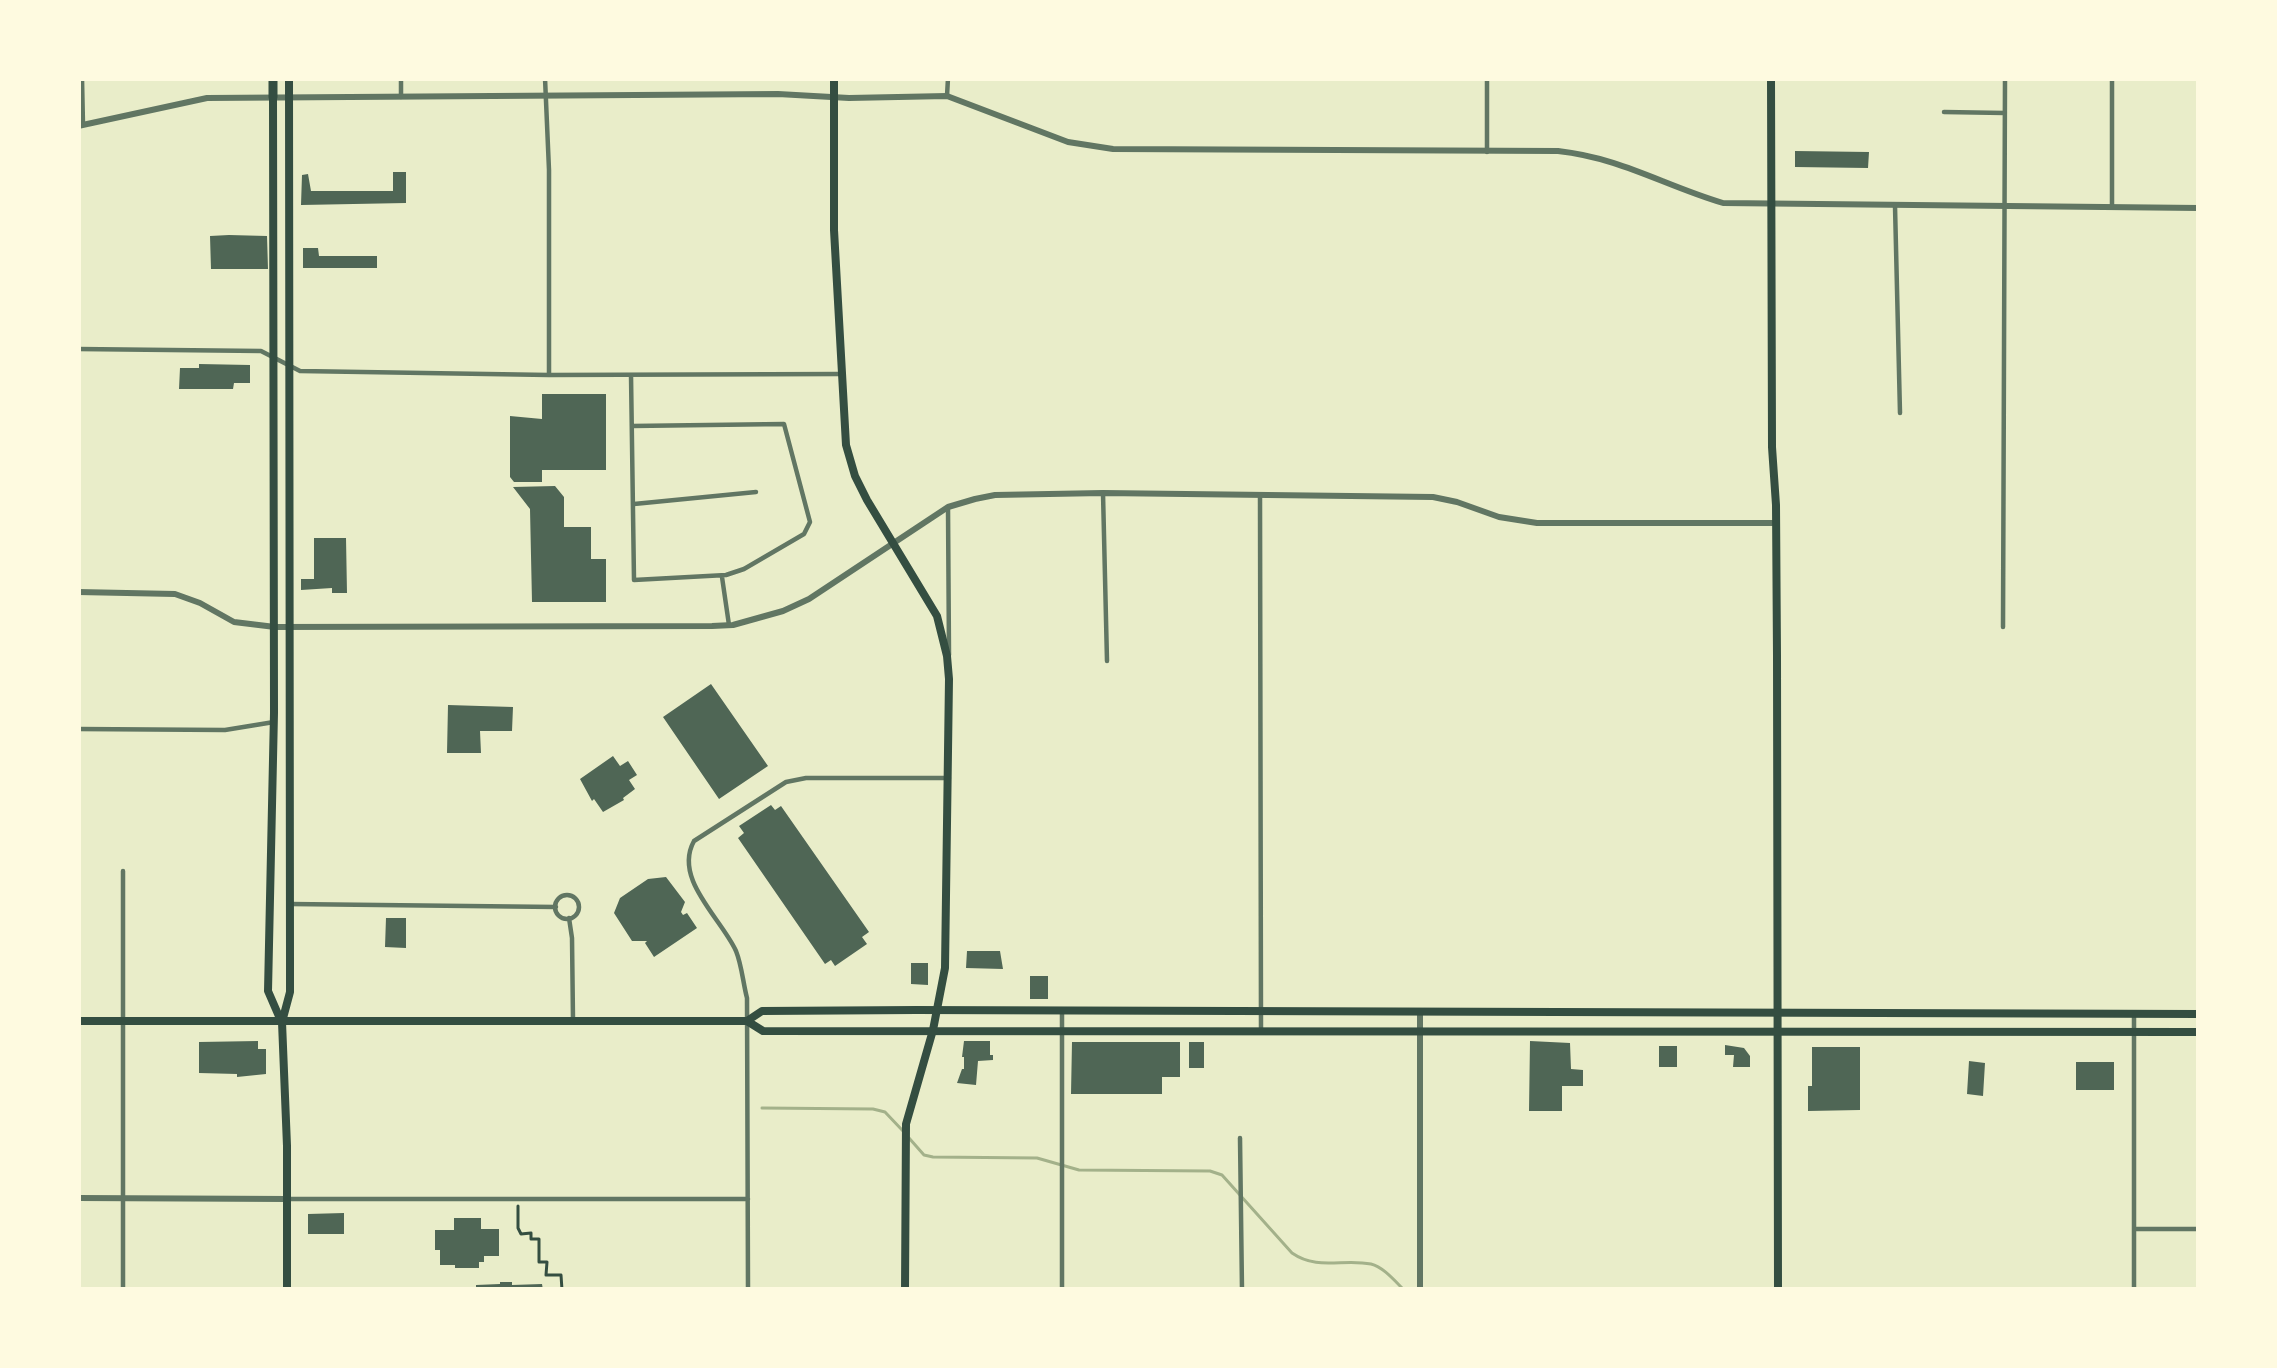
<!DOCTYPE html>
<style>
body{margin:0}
#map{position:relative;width:2277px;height:1368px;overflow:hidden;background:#e9edc9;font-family:"Exo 2",sans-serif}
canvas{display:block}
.frame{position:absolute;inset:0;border:81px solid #fefae0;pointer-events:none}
</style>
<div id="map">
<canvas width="2277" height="1368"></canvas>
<div class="frame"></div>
</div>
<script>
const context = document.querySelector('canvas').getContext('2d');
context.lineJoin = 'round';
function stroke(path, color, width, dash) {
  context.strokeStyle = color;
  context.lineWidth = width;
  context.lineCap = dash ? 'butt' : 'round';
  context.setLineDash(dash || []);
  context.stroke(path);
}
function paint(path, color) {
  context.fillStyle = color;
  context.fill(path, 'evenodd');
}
stroke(new Path2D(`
 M762 1108 873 1109 885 1112 903 1131
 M909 1138 924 1155 933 1157 1037 1158 1079 1170 1210 1171 1222 1175 1292 1253C1318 1271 1343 1258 1371 1264 1383 1267 1394 1280 1403 1289`), '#a3b18a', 3);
paint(new Path2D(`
 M1795 151 1869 152 1868 168 1795 167Z
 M393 172H406V203L301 205 302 175 308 174 311 191H393Z
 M229 235 267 236 268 269H211L210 236Z
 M303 248H318L319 256H377V268H303Z
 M199 364 250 365V383H234L233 389H179L180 368H199Z
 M542 394H606V470H542V482H514L510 477V416L542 419Z
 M555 486 564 497V527H591V559H606V602H532L530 509 513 487Z
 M314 538H346L347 593H332V588L301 590V579H314Z
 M711 684 768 766 719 799 663 717Z
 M448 705 513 707 512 731H480L481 753H447Z
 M613 756 620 766 628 761 637 775 629 780 635 789 623 798 624 800 603 812 594 799 592 801 580 779Z
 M771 805 775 810 781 806 869 932 862 937 867 944 835 966 831 960 825 964 738 838 744 833 739 826Z
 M666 877 685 902 681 912 683 915 687 913 697 928 654 957 645 943 647 941H632L614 913 620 898 648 879Z
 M386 918H406V948L385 947Z
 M967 951H1000L1003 969 966 968Z
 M911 963H928V985L911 984Z
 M1030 976H1048V999H1030Z
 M258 1041V1049H266V1074L237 1077V1074L199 1073V1042Z
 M964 1041H990V1055H993V1060L978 1061 976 1085 957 1083 962 1069H964V1057H962Z
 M1530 1041 1570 1043 1571 1069 1583 1070V1086H1562V1111H1529Z
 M1072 1042H1180V1077H1162V1094H1071Z
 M1189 1042H1204V1068H1189Z
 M1725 1045 1744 1048 1750 1056V1067H1733L1734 1055H1725Z
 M1659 1046H1677V1067H1659Z
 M1812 1047H1860V1110L1808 1111V1086H1812Z
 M1969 1061 1985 1063 1983 1096 1967 1094Z
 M2076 1062H2114V1090H2076Z
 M344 1213V1234H308V1214Z
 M454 1218H481V1229H499V1256H484V1262H479V1268H455V1265H440V1250H435V1230H454Z
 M500 1282H512V1285L542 1284 543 1290H476V1285L500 1284Z`), '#4f6655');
stroke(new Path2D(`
 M518 1206V1228L521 1234 531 1233V1239H539V1262H547L546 1275H561L562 1290`), '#344e41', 3);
stroke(new Path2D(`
 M82 78 83 125
 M401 78V97
 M545 78 549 170V375
 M1487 78V152
 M947 96 948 78
 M1944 112 2005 113
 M1895 206 1900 413
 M2112 207V78
 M78 349 261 351 300 371 549 375 841 374
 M631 375 634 580 726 575 744 569 804 534 810 522 784 424 632 426
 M1103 493 1107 661
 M1260 496 1261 1030
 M634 504 756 492
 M948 507 949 655
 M722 577 729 625
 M2003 627 2005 78
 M78 729 225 730 274 722
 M123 871V1290
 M555 907a12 12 0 1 1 24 0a12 12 0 1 1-24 0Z
 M290 904 556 907
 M569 918 572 938 573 1020
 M1240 1138 1242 1290
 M287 1199H748
 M2134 1229H2199
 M748 1290 747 998C743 983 742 966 736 951 721 918 673 879 694 841L786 782 806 778H949
 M1062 1290V1011
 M2134 1290V1014`), '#617663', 4.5);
stroke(new Path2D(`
 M78 126 207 98 778 94 849 98 947 96 1068 142 1113 149 1558 151C1621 158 1663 185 1723 203L2199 208
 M78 592 175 594 200 603 234 622 275 627 712 626 733 625 783 611 809 599 948 507 975 499 995 495 1103 493 1433 497 1457 502 1499 517 1537 523H1776
 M1420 1011V1290
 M78 1198 287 1199`), '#617663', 6);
stroke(new Path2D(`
 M834 78V230L846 445 855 476 867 500 937 616 947 656 949 679 945 968 933 1030 906 1124 905 1290
 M1771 78 1772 447 1776 505 1777 656 1778 1290
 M282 1022 287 1146V1290`), '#344e41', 8);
stroke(new Path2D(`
 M273 97 274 713 268 991 281 1021
 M78 1021H747L763 1031 2199 1032
 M747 1021 762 1011 916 1010 2199 1014
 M282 1022 290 992V960L289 78`), '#344e41', 8);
stroke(new Path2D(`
 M273 78V97`), '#344e41', 9);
</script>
